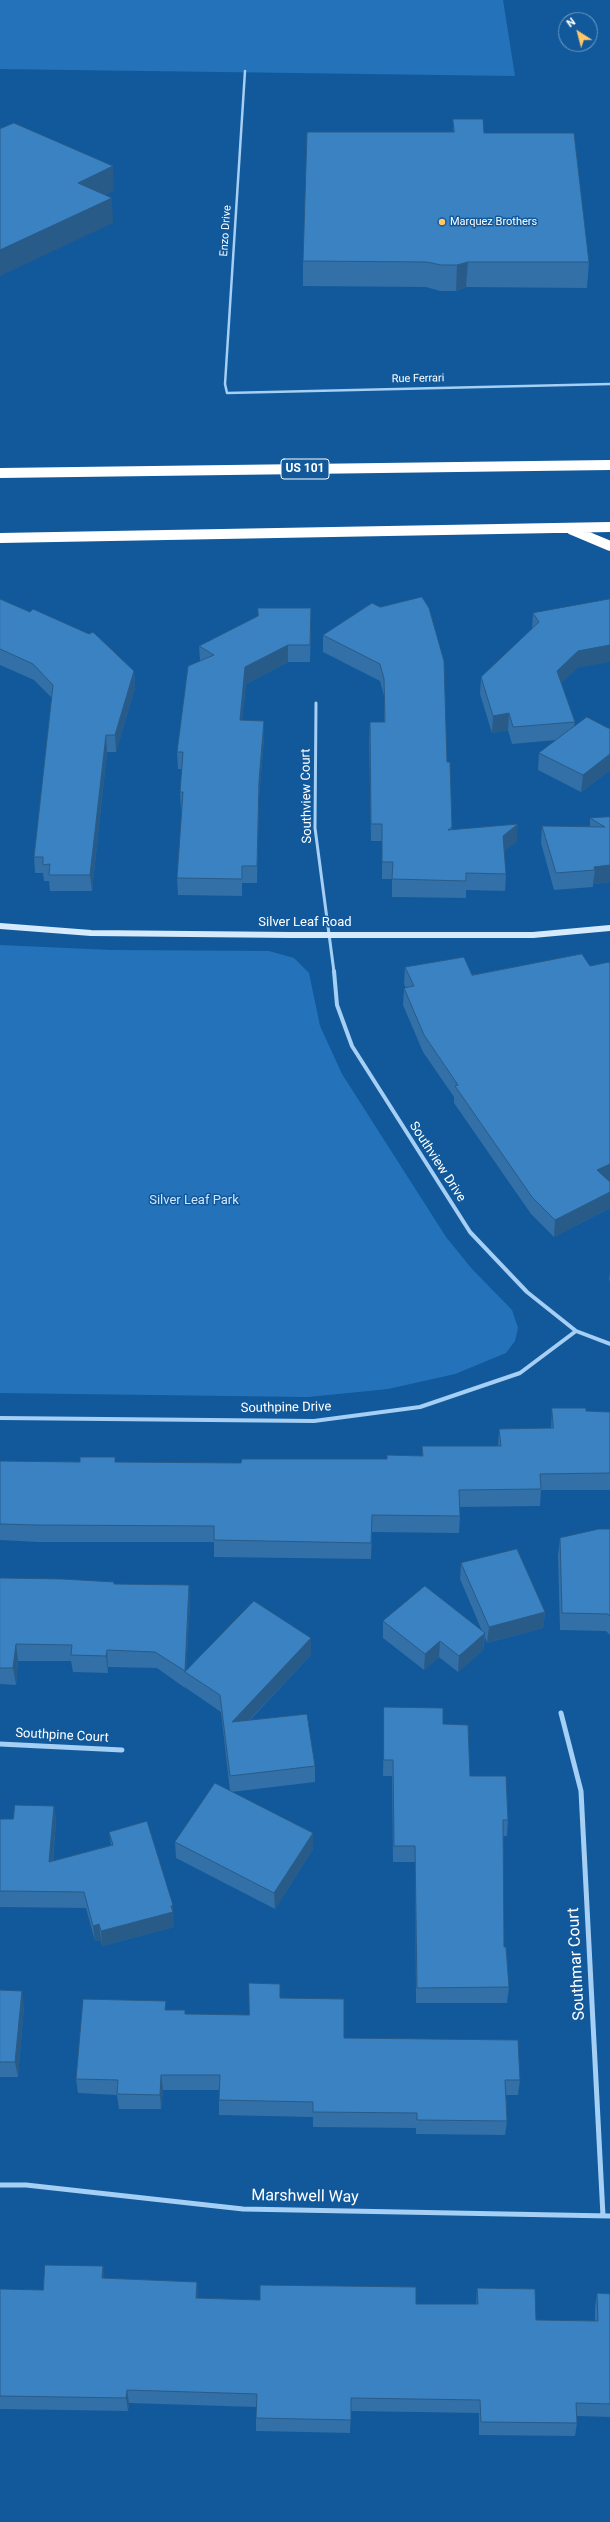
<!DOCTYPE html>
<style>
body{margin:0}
#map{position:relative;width:610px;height:2522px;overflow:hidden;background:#11599b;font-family:Roboto,sans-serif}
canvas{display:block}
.north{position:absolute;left:558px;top:12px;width:40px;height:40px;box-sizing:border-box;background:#11599b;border:1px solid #709bc3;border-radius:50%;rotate:324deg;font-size:11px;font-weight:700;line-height:16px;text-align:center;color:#fff}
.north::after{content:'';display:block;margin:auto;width:14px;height:18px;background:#ffc768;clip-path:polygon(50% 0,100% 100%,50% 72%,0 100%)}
</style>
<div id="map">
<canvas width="610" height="2522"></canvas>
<div class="north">N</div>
</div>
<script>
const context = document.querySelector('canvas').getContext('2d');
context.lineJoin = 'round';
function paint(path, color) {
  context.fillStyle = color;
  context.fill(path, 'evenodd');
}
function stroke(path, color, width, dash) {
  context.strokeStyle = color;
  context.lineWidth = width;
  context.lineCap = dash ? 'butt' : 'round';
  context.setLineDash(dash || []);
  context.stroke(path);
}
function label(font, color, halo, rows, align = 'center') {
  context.font = font + ' Roboto,sans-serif';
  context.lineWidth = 3;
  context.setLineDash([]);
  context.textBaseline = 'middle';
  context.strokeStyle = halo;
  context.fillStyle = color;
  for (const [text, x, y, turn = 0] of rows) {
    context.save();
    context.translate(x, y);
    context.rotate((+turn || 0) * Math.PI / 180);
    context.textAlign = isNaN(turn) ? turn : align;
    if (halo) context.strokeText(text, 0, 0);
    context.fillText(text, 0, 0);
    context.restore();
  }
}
paint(new Path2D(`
 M0 0H503L515 76 0 69Z
 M0 945 111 950 269 951 294 958 309 973 320 1026 342 1074 446 1237 472 1269 512 1310 518 1328 515 1341 506 1353 455 1374 388 1389 308 1397 0 1393Z`), '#2473ba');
stroke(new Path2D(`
 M245 71 225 384 227 393 610 384`), '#a5cff4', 2.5);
stroke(new Path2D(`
 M316 703 315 828 334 972`), '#a5cff4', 3);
stroke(new Path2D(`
 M334 971 337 1005 352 1046 470 1232 527 1292 576 1331 610 1344
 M0 1418 314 1421 420 1407 520 1373 576 1331`), '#a5cff4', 4);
stroke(new Path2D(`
 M561 1713 581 1791 603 2216
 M0 1744 122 1750
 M0 2185H26L243 2209 610 2216`), '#a5cff4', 5);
stroke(new Path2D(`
 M0 926 91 933 290 935H533L610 928`), '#d5eafd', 6);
stroke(new Path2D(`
 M0 473 610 465
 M572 530 610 546
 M0 538 610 527`), '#fff', 10);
paint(new Path2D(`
 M453 119 484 133 589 262 587 288 466 287 456 291H440L426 287 303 286V261L453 132Z
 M0 599 134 671 135 688 116 752H107L92 891H50L49 881H44L43 873H35L34 857 52 698 34 680 0 665Z
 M372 603 447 762 452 830 517 841 504 851 506 874 505 891 466 890V898L392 897V879H382V841H371L369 739 370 722H384V696L380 681 323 652V635Z
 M533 613 577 668 561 683 575 722 574 727 610 728V770L581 792 538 770 539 753 556 740 512 744 508 730 492 733 480 694 481 677 532 629Z
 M311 625 310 662H288L246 684 242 720 264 738 259 798 257 883H242V896L178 895 177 878 182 809H181L180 792 182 769H178L177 752 200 661 199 646Z
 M610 817V882L593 884V887L554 890 541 843 542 826 590 827V818Z
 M610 964V1180L609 1181 610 1182V1208L554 1237 531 1214 454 1103V1097L423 1052 403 1005 404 988H406L404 984 405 967 472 975 590 966Z
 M610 1271V1281L609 1280Z
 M552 1408 586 1411 610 1412V1490H541L540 1506 460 1507V1516L459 1533 372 1532 371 1559 214 1557V1542H38L0 1540V1461L80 1462 241 1463 387 1459 422 1456V1446H498L499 1429 551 1428Z
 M610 1529V1635L606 1631 560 1630 558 1555 560 1538Z
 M461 1563 545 1612 543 1628 487 1643 485 1637 483 1650 458 1672 439 1657 424 1670 383 1638V1621L482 1631 460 1579Z
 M0 1578 114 1584 189 1585 190 1602 186 1670 311 1655 250 1720 315 1766V1782L231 1792 313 1849 275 1909 176 1858 175 1842 230 1791 221 1712 186 1688V1686L185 1688 157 1668 108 1667V1673L73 1672 71 1661H18L16 1685 0 1684Z
 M384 1707 443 1724 470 1776 508 1820 507 1836H503L504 1947 509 1987 507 2003H416L415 1862H393L392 1776H383Z
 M54 1806 56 1822 53 1861 111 1845 109 1832 174 1921H173L174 1927 102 1946 101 1940 95 1941 86 1908 0 1907V1819H13Z
 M280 1984V1998L344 2038 520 2080 518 2095H506L507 2121 505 2135 416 2134V2128L313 2127V2117L219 2115V2090H163L161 2109H119L117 2095 78 2093 76 2079 167 2010H185V2014L249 2015Z
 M0 1990 24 2006 18 2077H0Z
 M103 2266 104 2278 197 2282 198 2298 260 2300 416 2304H476L477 2288 536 2320 595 2321V2307L597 2293 610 2294V2417L577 2416V2423L575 2436 479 2435V2413L351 2411 350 2433 256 2431V2407L129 2403 128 2411 0 2409V2289L43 2290Z`), '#3270a7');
paint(new Path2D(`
 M113 166 114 191 80 207 78 183Z
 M112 198 113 223 0 276V250Z
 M468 262 466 287 456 291 457 265Z
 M288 645V662L246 684 240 737V720L245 667Z
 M610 645V662L577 668 556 688 557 671 578 651Z
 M134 671 135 688 116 752 115 735Z
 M509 713 508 730 492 733 493 716Z
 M264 721V738L259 798 257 883V866L259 781Z
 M106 735 107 752 92 891 90 875Z
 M610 754V770L581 792 583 775Z
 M518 824 517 841 502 853 503 836Z
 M610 865V882L593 884 595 870 594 867Z
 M610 1164V1180L595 1187 597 1170Z
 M610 1192V1208L554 1237 555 1220Z
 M189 1585 190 1602 186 1673 185 1672V1688V1671Z
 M545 1612 543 1628 487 1643 489 1627Z
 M485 1633 483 1650 458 1672 459 1656Z
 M311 1638V1655L232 1738V1722Z
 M440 1641 439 1657 424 1670 425 1654Z
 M16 1644 18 1661 16 1685 13 1668Z
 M107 1650 108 1667V1673L106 1656Z
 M54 1806 56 1822 51 1878 49 1862Z
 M313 1833V1849L275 1909 274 1893Z
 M173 1905 174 1927 102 1946 101 1931Z
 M99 1924 101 1940 95 1941 93 1926Z
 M22 1991 24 2006 18 2077 15 2062Z
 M161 2075 163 2090 161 2109 160 2095Z
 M103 2266 105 2280 102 2278Z
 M197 2282 198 2295 197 2311 196 2298Z
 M127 2390 129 2403 128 2411 126 2398Z`), '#295b88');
const building = new Path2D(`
 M453 119H483L484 133H574L589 262H468L457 265H441L427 262 303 261 307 132H454Z
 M14 123 113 166 78 183 112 198 0 250V129Z
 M422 597 429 608 444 661 447 762H450L452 827 448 830 518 824 503 836 506 874 466 873V881L392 879 393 862H382V824H371L370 722H385L384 679 380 664 323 635 372 603 380 607Z
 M0 599 30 612 33 609 89 634 93 632 134 671 115 735H106L90 875H49L50 864 43 865V857H34L53 685 33 664 0 649Z
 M610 599V645L578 651 557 671 575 722 513 727 509 713 493 716 481 677 539 622 533 613Z
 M258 608H311L310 645H288L245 667 240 720 264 721 259 781 257 866H242V879L177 878 183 792H180L183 752H177L188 666 214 655 199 646 258 616Z
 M587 717 608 728H610V754L583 775 539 753Z
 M610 817V865L594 867 595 870 556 873 542 826 605 827 590 818Z
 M582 954 590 966 609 962 610 964V1164L597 1170 610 1182V1192L555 1220 532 1197 455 1086 458 1085 424 1035 404 988 414 986 405 967 464 957 472 975Z
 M552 1408H586V1411L610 1412V1473L540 1474 541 1489 459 1490 460 1516 372 1515 371 1543 214 1540V1526L36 1525 0 1524V1461L80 1462V1457H115V1462L241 1463 242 1459H387V1455L423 1456 422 1446H501L499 1429 553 1428Z
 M599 1529H610V1616L608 1614 562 1613 560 1538Z
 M517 1549 545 1612 489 1627 461 1563Z
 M0 1578 63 1579 114 1582V1584L189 1585 185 1671 155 1652 107 1650 106 1656 71 1655 72 1645 16 1644 13 1668H0Z
 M425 1586 485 1633 459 1656 440 1641 425 1654 383 1621Z
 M254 1601 311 1638 232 1722 307 1714 315 1766 230 1776 220 1695 185 1672Z
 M384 1707 443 1708V1724L468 1725 470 1776H506L508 1820H503L504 1947H506L509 1987 417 1988 415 1846H394L393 1760H384Z
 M215 1783 313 1833 274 1893 175 1842Z
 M15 1805 54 1806 49 1862 113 1845 109 1832 147 1821 173 1905 171 1906 173 1912 101 1931 99 1924 93 1926 84 1892 0 1891V1819H13Z
 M249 1983 280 1984V1998L344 1999V2038L518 2040 520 2080H505L507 2121 417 2120V2113L313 2112V2102L219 2100 220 2075H161L160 2095 117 2094 118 2080 76 2079 83 1999 166 2001 165 2010H185V2014L249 2015Z
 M0 1990 22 1991 15 2062H0Z
 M45 2265 103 2266 102 2278 197 2282 196 2298 260 2300V2285L416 2287V2304H478L477 2288 535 2289 536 2320 598 2321 597 2293 610 2294V2404L576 2403 577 2423 481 2422 480 2400 351 2398V2420L256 2418 257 2394 127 2390 126 2398 0 2396V2289L43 2290Z`);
paint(building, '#3a82c2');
stroke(building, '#295b88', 1);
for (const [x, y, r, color] of [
 [442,222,4,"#ffc768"]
]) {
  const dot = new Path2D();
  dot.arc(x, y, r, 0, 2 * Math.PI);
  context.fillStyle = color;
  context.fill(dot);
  stroke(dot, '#11599b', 1.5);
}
label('11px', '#fff', '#11599b', [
 ["Marquez Brothers",450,222]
], 'left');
label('11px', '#fff', '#11599b', [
 ["Enzo Drive",226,231,-86],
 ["Rue Ferrari",418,379,-1]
]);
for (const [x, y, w] of [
 [305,469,48]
]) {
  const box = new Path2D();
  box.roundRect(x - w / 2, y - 10, w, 20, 3);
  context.fillStyle = '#11599b';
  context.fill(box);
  stroke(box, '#fff', 1);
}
label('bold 12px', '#fff', null, [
 ["US 101",305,469]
]);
label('13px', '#fff', '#11599b', [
 ["Southview Court",307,796,-91],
 ["Silver Leaf Road",305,923],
 ["Southview Drive",437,1162,57],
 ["Southpine Drive",286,1408,-1],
 ["Southpine Court",62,1736,3]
]);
label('13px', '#cee7fe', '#11599b', [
 ["Silver Leaf Park",194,1201]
]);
label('16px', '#fff', '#11599b', [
 ["Southmar Court",577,1964,-93],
 ["Marshwell Way",305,2197,1]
]);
</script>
